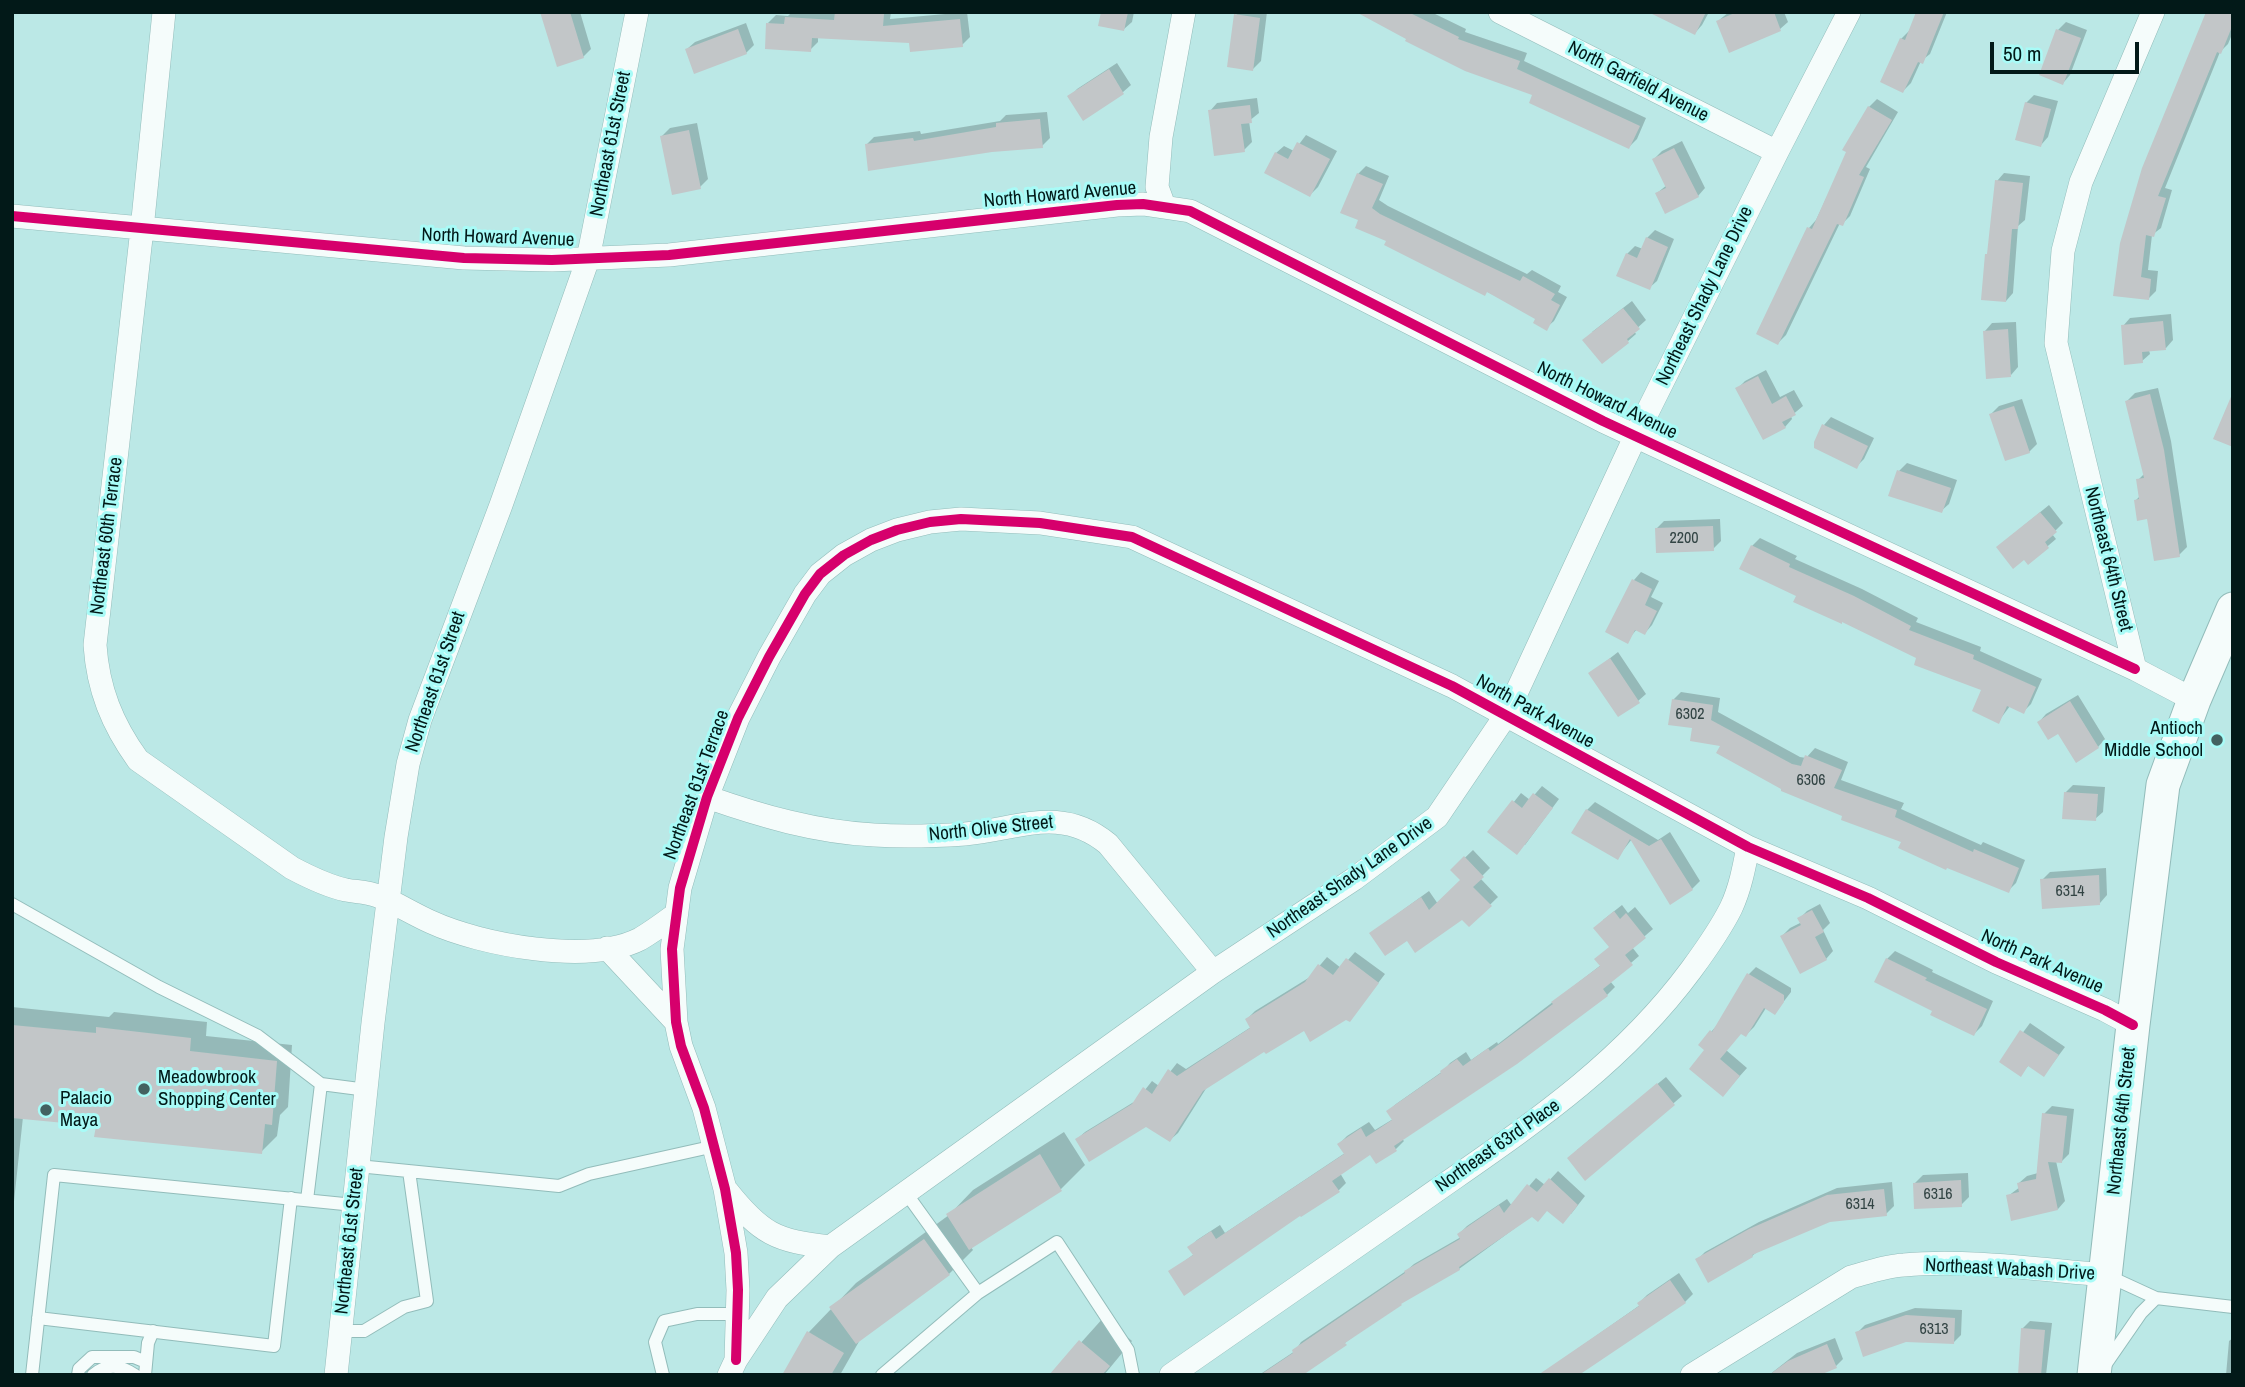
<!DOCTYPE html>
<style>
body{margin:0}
#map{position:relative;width:2245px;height:1387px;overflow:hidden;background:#bbe8e6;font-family:"Archivo Narrow",sans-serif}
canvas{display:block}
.frame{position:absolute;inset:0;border:14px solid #021918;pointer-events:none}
.scale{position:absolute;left:1990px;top:42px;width:149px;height:32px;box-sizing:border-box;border:4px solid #021918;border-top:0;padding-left:9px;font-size:21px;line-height:24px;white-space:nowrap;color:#021918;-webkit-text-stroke:5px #a8fbf7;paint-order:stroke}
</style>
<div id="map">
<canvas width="2245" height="1387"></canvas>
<div class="frame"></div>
<div class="scale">50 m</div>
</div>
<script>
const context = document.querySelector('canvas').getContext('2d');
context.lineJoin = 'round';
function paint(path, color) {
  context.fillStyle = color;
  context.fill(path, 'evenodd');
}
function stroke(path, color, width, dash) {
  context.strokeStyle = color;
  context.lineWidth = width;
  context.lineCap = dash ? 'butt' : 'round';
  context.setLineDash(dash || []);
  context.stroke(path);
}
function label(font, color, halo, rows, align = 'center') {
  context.font = font + ' "Archivo Narrow",sans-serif';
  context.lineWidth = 6;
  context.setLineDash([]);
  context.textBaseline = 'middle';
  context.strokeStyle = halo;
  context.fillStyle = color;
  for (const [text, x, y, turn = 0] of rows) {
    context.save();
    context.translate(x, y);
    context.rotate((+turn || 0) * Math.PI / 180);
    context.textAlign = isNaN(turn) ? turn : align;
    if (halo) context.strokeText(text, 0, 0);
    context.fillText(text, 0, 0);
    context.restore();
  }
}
paint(new Path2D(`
 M542 12H580L591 49 583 57Z
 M792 12H891L890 19 967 12 970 37 962 45 818 37V42L810 50 768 23 776 15 788 16Z
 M1103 12H1134L1132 22 1124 29Z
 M1239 12H1267L1261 61 1253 69 1236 15Z
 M1359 12H1431L1466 29 1465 32 1527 53 1524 61 1646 118 1637 139 1629 147 1535 94 1408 39Z
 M1659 12H1709L1702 25 1695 33Z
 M1729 12H1784L1788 22 1780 29 1730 51 1718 21Z
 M1918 12H1947L1930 54 1921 61 1911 83 1903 91 1901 39 1909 31Z
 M2233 12V32L2228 44 2220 52 2165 188 2172 190 2161 228 2152 235 2148 270 2158 271 2156 291 2148 299 2115 295Z
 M2066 22 2087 30 2070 75 2063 83 2058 30Z
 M746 23 754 45 746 53 687 49 695 42Z
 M1117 63 1131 85 1123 92 1084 118 1070 97 1077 89Z
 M2034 95 2058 101 2048 137 2041 145 2026 103Z
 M1257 98 1259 113 1249 121 1252 142 1244 150 1210 111 1217 103Z
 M1877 99 1898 112 1866 167 1870 169 1850 216 1842 224 1840 223 1786 335 1778 343 1809 228 1816 220 1869 107Z
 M1047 112 1050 138 1042 146 867 144 874 137 920 131 921 134 1000 121 1006 115Z
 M697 123 708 179 700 187 662 136 670 128Z
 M1306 135 1337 151 1318 187 1310 195 1276 153 1284 146 1294 151Z
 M1682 141 1705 188 1698 196 1657 193 1667 185 1654 159 1662 151Z
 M1366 166 1389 176 1379 200 1388 206 1527 274 1532 270 1561 286 1558 292 1567 297 1554 321 1546 328 1537 318 1389 240 1360 220 1358 174Z
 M2004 173 2030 176 2025 220 2018 226 2013 293 2006 301 1986 255 1989 252 1997 181Z
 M1655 230 1674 239 1657 281 1649 288 1627 254 1635 246 1643 249 1647 238Z
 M1632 301 1646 320 1634 331 1636 334 1628 341 1592 332Z
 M2171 314 2173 340 2166 348 2149 350 2150 354 2142 361 2123 326 2130 318Z
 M2016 322 2018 367 2011 375 1985 331 1992 323Z
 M1766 370 1780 397 1794 390 1803 406 1791 416 1792 419 1785 427 1738 388 1745 381Z
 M2158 388 2171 441 2187 547 2179 555 2136 500 2141 495 2138 480 2145 473 2127 401 2135 393Z
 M2022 399 2037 444 2029 452 1991 414 1999 406Z
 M1831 417 1874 438 1864 459 1856 467 1824 425Z
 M1907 463 1957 480 1949 504 1941 511 1899 471Z
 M2049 505 2063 523 2052 534 2056 539 2028 563 2006 540Z
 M1720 519 1721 541 1713 549 1657 528 1664 521Z
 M1760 538 1797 556 1795 559 1862 589 1918 618 1916 622 1981 647 1980 651 2042 679 2031 704 2023 712 2010 706 1998 722 1984 689 1798 595 1752 546Z
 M1641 572 1659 581 1651 597 1663 603 1652 625 1645 633 1637 629 1627 641 1634 580Z
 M1618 652 1646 694 1638 701 1591 673Z
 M1681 692 1720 698 1718 712 1800 757 1806 758 1815 748 1848 762 1841 780 1904 803 1901 809 1981 845 1983 842 2025 860 2016 883 2008 891 1844 815 1694 727 1673 700Z
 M2078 695 2105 739 2098 747 2039 722 2046 714Z
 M2073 785 2105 787 2103 812 2095 819 2065 793Z
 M1542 786 1559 799 1525 845 1490 832 1521 793 1530 800Z
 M1595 802 1658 840 1670 832 1700 881 1692 889 1632 839 1617 858 1587 810Z
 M1473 850 1490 868 1480 878 1498 897 1469 925 1463 918 1408 939 1371 933 1429 891 1438 904 1462 880 1452 870Z
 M2106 868 2107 895 2100 903 2042 880 2050 872Z
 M1820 904 1830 923 1823 930 1833 951 1826 959 1782 936 1790 928 1802 922 1800 918 1807 911Z
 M1622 905 1628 913 1635 907 1653 929 1632 947 1639 956 1610 981 1615 987 1607 995 1516 1063 1402 1139 1404 1141 1396 1149 1371 1153 1340 1173 1346 1183 1339 1190 1170 1272 1194 1254 1190 1247 1197 1240 1220 1225 1225 1233 1345 1153 1339 1144 1347 1136 1369 1122 1375 1130 1393 1119 1388 1111 1396 1104 1443 1071 1450 1063 1466 1052 1471 1060 1497 1042 1498 1044 1601 965 1611 947 1603 920Z
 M1895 951 1933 970 1932 972 1993 1001 1982 1026 1974 1034 1934 1010 1876 981 1887 959Z
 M1355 952 1385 974 1350 1020 1346 1018 1304 1028 1265 1049 1207 1087 1178 1133 1170 1140 1146 1125 1077 1139 1085 1132 1137 1100 1152 1081 1159 1086 1177 1063 1186 1069 1251 1027 1247 1019 1255 1011 1310 977 1327 957 1341 968Z
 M1756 967 1791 988V992L1775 1013 1766 1008 1754 1027 1746 1035 1742 1032 1726 1050 1747 1068 1730 1087 1707 1050 1711 1032 1718 1024 1749 974Z
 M12 1007 109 1017 114 1012 207 1022 206 1036 292 1045 288 1107 280 1115 277 1136 261 1152 98 1125 23 1117 12 1220Z
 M2030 1023 2065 1047 2044 1075 2029 1065 2020 1074 2001 1062Z
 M1666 1077 1682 1096 1586 1178 1577 1150Z
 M2052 1106 2074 1109 2069 1154 2061 1162 2056 1161 2065 1201 2058 1209 2008 1196 2020 1187 2019 1183 2027 1176 2038 1173 2044 1114Z
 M1064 1132 1085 1165 1061 1189 971 1247 973 1250 949 1274 861 1338 840 1375H784L809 1332 856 1283 949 1215 973 1190Z
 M1558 1171 1585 1196 1571 1214 1548 1209 1533 1215 1459 1269 1406 1299 1300 1375H1259L1295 1351 1301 1342 1406 1271 1414 1264 1461 1237 1459 1234 1467 1226 1507 1199 1512 1206 1536 1178 1545 1185Z
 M1968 1173 1969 1197 1961 1205 1915 1183 1923 1175Z
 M1892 1182 1894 1206 1886 1214 1830 1220 1757 1252 1752 1256 1697 1260 1705 1252 1759 1222 1837 1188Z
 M1679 1273 1693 1294 1685 1302 1540 1375 1640 1305 1639 1303 1647 1295Z
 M1915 1308 1962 1310 1961 1335 1953 1343 1857 1333 1865 1325Z
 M1104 1317 1132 1341 1104 1375H1052Z
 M2030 1321 2052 1323 2046 1375H2019L2022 1329Z
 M1835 1338 1843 1359 1836 1366 1815 1375H1769L1797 1353Z
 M2233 1338V1375H2226L2229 1341Z`), '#0003');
paint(new Path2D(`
 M540 12H570L584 58 557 67Z
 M835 12 884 14 883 26 960 19 963 47 910 52 909 43 812 38 811 52 765 49 766 23 784 24 785 17 834 20Z
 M1101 12H1128L1124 31 1098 26Z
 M1356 12H1408L1459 37 1458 39 1520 61 1517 69 1640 126 1629 149 1529 103 1532 95 1465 71 1405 41 1406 39Z
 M1648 12H1706L1695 35Z
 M1737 12H1774L1781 31 1729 53 1716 21Z
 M1916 12H1944L1923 64 1918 62 1903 93 1880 82 1900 38 1905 40Z
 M2206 12H2233V24L2221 54 2217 52 2158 196 2166 198 2154 237 2146 235 2141 277 2151 279 2149 300 2113 296 2120 243 2142 168Z
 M1234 14 1260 18 1253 71 1227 67Z
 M738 29 747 54 694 74 685 49Z
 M2056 29 2081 38 2063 85 2039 75Z
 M1109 69 1124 94 1083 121 1067 96Z
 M2025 102 2051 109 2041 147 2015 140Z
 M1250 105 1252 123 1241 124 1245 152 1214 156 1208 110Z
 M1868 106 1892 120 1859 175 1864 177 1843 226 1837 224 1778 345 1756 334 1807 227 1812 229 1846 152 1842 150Z
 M1040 119 1043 148 992 152 868 171 865 144 913 138 914 141 996 127V123Z
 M689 130 701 189 672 195 660 136Z
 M1297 142 1330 159 1310 197 1264 173 1275 152 1288 159Z
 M1674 148 1699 197 1665 214 1655 193 1666 188 1652 159Z
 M1357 173 1383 184 1372 208 1380 214 1520 281 1523 276 1555 294 1551 300 1560 305 1547 331 1533 323 1535 319 1487 292 1485 296 1384 245 1386 241 1355 228 1358 220 1340 213Z
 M1995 180 2023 183 2018 229H2012L2006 302 1981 300 1985 254H1987Z
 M1646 237 1668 247 1650 290 1616 276 1626 253 1637 258Z
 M1623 308 1640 329 1627 339 1629 343 1602 364 1582 340Z
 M2163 321 2166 350 2142 352 2143 363 2124 365 2121 325Z
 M2008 329 2011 377 1986 379 1983 331Z
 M1758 376 1772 404 1786 396 1796 415 1782 422 1786 428 1763 440 1735 388Z
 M2233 392V447L2213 439Z
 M2150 394 2164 450 2180 557 2154 561 2147 519 2137 521 2134 500 2139 499 2136 479 2144 478 2125 401Z
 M2014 406 2030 453 2005 461 1989 414Z
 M1822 424 1868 446 1857 469 1814 448V442Z
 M1897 470 1951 488 1942 513 1888 496Z
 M2040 512 2057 532 2045 542 2049 548 2028 565 2024 560 2013 569 1996 547Z
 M1713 526 1714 551 1656 553 1655 528Z
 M1751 545 1790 564 1789 567 1854 596 1911 626 1909 630 1974 655 1973 659 2036 687 2024 714 2007 706 1999 724 1972 711 1981 690 1914 665 1916 658 1842 622V624L1793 602 1796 596 1739 569Z
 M1632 579 1652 589 1645 605 1657 611 1645 635 1635 630 1628 644 1605 632Z
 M1610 658 1640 703 1618 717 1588 673Z
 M1672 699 1713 705 1711 720 1792 764 1801 766 1805 755 1842 770 1834 788 1897 810 1895 817 1973 852 1974 849 2019 868 2009 893 1947 868 1946 870 1898 848 1901 842 1841 820 1842 816 1781 791V789L1716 753 1720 746 1690 741 1692 728 1668 725Z
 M2070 701 2099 748 2076 763 2058 734 2048 740 2037 722Z
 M2064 792 2098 794 2096 821 2062 819Z
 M1533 793 1553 808 1517 855 1487 832 1512 800 1522 808Z
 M1586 809 1649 846 1661 839 1693 890 1670 905 1630 839 1618 860 1571 833Z
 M1464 856 1484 877 1473 887 1492 906 1469 927 1462 920 1415 953 1407 941 1385 956 1369 933 1421 897 1429 910 1460 880 1450 870Z
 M2099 875 2100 905 2042 909 2040 879Z
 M1812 910 1824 932 1815 937 1827 960 1800 974 1780 936 1801 925 1797 918Z
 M1614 911 1620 919 1626 913 1646 938 1625 955 1633 965 1603 989 1608 996 1517 1064 1394 1146 1397 1151 1376 1164 1370 1155 1332 1181 1340 1192 1301 1217 1300 1216 1184 1296 1168 1271 1193 1255 1187 1247 1211 1231 1216 1239 1344 1154 1337 1144 1361 1128 1366 1137 1392 1120 1386 1111 1441 1073 1440 1071 1457 1059 1463 1066 1488 1048 1490 1051 1553 1004 1551 1002 1600 966 1594 959 1609 947 1593 928Z
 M1346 958 1379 983 1350 1022 1346 1020 1310 1042 1304 1031 1266 1054 1264 1052 1203 1091 1170 1142 1146 1127 1089 1162 1075 1139 1132 1104 1143 1087 1152 1094 1168 1069 1177 1076 1250 1028 1245 1019 1305 982 1318 964 1333 975Z
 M1886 958 1927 978 1925 980 1987 1009 1974 1036 1930 1015 1932 1011 1874 982Z
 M1747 973 1784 995V1002L1775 1015 1764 1008 1746 1037 1741 1034 1720 1059 1740 1076 1723 1097 1689 1069 1704 1050 1698 1045 1710 1030 1712 1032Z
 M12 1025 96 1033V1027L191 1038 190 1051 277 1061 272 1125 265 1124 262 1154 94 1137 96 1126 12 1118Z
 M2020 1030 2059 1055 2044 1077 2028 1066 2021 1077 1999 1062Z
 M1657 1083 1675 1105 1585 1181 1567 1158Z
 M2042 1113 2067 1116 2062 1163 2048 1162 2058 1210 2011 1221 2006 1195 2019 1192 2017 1183 2036 1179Z
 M1040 1154 1062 1191 969 1250 946 1214Z
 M1549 1178 1578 1205 1563 1224 1547 1211 1538 1222 1532 1217 1459 1267 1460 1270 1401 1304 1402 1305 1345 1343 1347 1345 1303 1375H1260L1293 1353 1292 1350 1405 1273 1404 1271 1460 1239 1457 1234 1499 1205 1504 1213 1527 1184 1537 1192Z
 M1961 1180 1962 1207 1914 1209 1913 1183Z
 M1884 1189 1887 1216 1830 1222 1752 1255 1753 1257 1708 1283 1695 1259 1749 1229 1827 1195Z
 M924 1239 950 1275 856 1344 829 1307Z
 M1670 1280 1686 1303 1579 1375H1538L1639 1306 1637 1303Z
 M1906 1315 1955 1318 1954 1344 1906 1342 1863 1357 1855 1332Z
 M2021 1328 2045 1330 2041 1375H2018Z
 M807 1331 844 1353 831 1375H782Z
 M1079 1340 1110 1366 1102 1375H1049Z
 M1827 1344 1837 1368 1820 1375H1769L1788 1361Z`), '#c2c6c8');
const lane = new Path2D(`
 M12 904 159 987 258 1036 321 1084
 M358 1166 559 1186 589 1174 715 1146
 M906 1193 978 1293
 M307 1200 321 1084 367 1090
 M2106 1275 2156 1298 2233 1307
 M38 1318 274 1346 291 1198
 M341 1331H364L404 1307 427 1301 409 1171
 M2103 1368 2141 1313 2156 1298
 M32 1375 54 1175 354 1205
 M78 1375 79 1369 92 1357H134L146 1362
 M93 1375C107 1363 120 1365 135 1375
 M145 1375 148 1343 153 1331
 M663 1375 655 1342 664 1321 697 1314H738
 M882 1375 978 1293 1057 1242 1128 1350 1133 1375`);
const street = new Path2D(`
 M164 12 142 229 95 645C98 689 112 724 138 760L292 868C309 877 327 886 346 890 357 892 368 892 378 896 396 903 413 914 431 922 481 945 589 965 640 939 652 932 664 923 675 915
 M1500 12 1777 152
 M2153 12 2081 182 2063 251 2056 343 2135 669 2194 700
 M1164 206 1157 187 1161 137 1184 12
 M12 216 464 258 552 260 669 255 1117 205 1143 204 1190 211 1603 421 2135 669
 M707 797C761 816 816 832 874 835 904 837 935 836 965 834 1019 829 1061 805 1108 844L1213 972
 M607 948 676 1022
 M727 1191C761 1234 776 1241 830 1247
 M736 1360 738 1290 736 1253 725 1189 704 1108 681 1046 676 1022 672 949 680 888 707 797 738 718 769 657 805 594 820 574 844 555 871 540 897 530 930 522 961 519 1040 523 1132 537 1452 686 1748 847 1868 898 1996 962 2105 1010 2133 1025
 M336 1375 373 1023 396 837 408 764 420 720 501 505 588 259 637 12
 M729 1375 736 1360 777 1298 830 1247 1213 972 1354 879 1437 817 1506 715 1636 435 1777 152 1849 12
 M1171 1375C1251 1320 1330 1264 1410 1209 1513 1136 1614 1074 1691 970 1705 951 1720 930 1731 908 1740 889 1744 868 1748 847
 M1692 1375 1851 1277C1869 1272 1886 1266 1904 1265 1967 1259 2042 1270 2105 1275`);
const secondary = new Path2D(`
 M2094 1375 2133 1025 2163 785 2194 700 2233 609`);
stroke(lane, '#92bcba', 14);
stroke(street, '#92bcba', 24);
stroke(secondary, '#92bcba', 35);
stroke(lane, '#f5fcfb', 12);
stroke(street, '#f5fcfb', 23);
stroke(secondary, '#f5fcfb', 33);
stroke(new Path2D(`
 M12 216 464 258 552 260 669 255 1117 205 1143 204 1190 211 1603 421 2135 669
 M736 1360 738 1290 736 1253 725 1189 704 1108 681 1046 676 1022 672 949 680 888 707 797 738 718 769 657 805 594 820 574 844 555 871 540 897 530 930 522 961 519 1040 523 1132 537 1452 686 1748 847 1868 898 1996 962 2105 1010 2133 1025`), '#d6006c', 10);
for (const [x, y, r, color] of [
 [2217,740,7,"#436160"],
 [144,1089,7,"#436160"],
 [46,1110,7,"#436160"]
]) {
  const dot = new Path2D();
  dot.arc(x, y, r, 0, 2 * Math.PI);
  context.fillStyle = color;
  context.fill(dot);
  stroke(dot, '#a8fbf7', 2.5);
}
label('16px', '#324444', null, [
 ["2200",1684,539],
 ["6302",1690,715],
 ["6306",1811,781],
 ["6314",2070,892],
 ["6316",1938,1195],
 ["6314",1860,1205],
 ["6313",1934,1330]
]);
label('19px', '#021918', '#a8fbf7', [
 ["North Garfield Avenue",1638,82,27],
 ["Northeast 61st Street",611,144,-79],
 ["North Howard Avenue",1060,195,-5],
 ["North Howard Avenue",498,238,2],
 ["Northeast Shady Lane Drive",1705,296,-64],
 ["North Howard Avenue",1607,401,26],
 ["Northeast 60th Terrace",107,536,-83],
 ["Northeast 64th Street",2108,559,76],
 ["Northeast 61st Street",436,682,-71],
 ["North Park Avenue",1535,712,29],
 ["Northeast 61st Terrace",697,785,-70],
 ["North Olive Street",991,829,-6],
 ["Northeast Shady Lane Drive",1350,878,-35],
 ["North Park Avenue",2042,962,24],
 ["Northeast 64th Street",2122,1121,-84],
 ["Northeast 63rd Place",1498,1146,-35],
 ["Northeast 61st Street",350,1241,-84],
 ["Northeast Wabash Drive",2010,1270,3]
]);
label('19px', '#021918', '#a8fbf7', [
 ["Antioch",2203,729,"right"],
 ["Middle School",2203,751,"right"],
 ["Meadowbrook",158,1078],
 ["Shopping Center",158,1100],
 ["Palacio",60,1099],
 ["Maya",60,1121]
], 'left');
</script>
